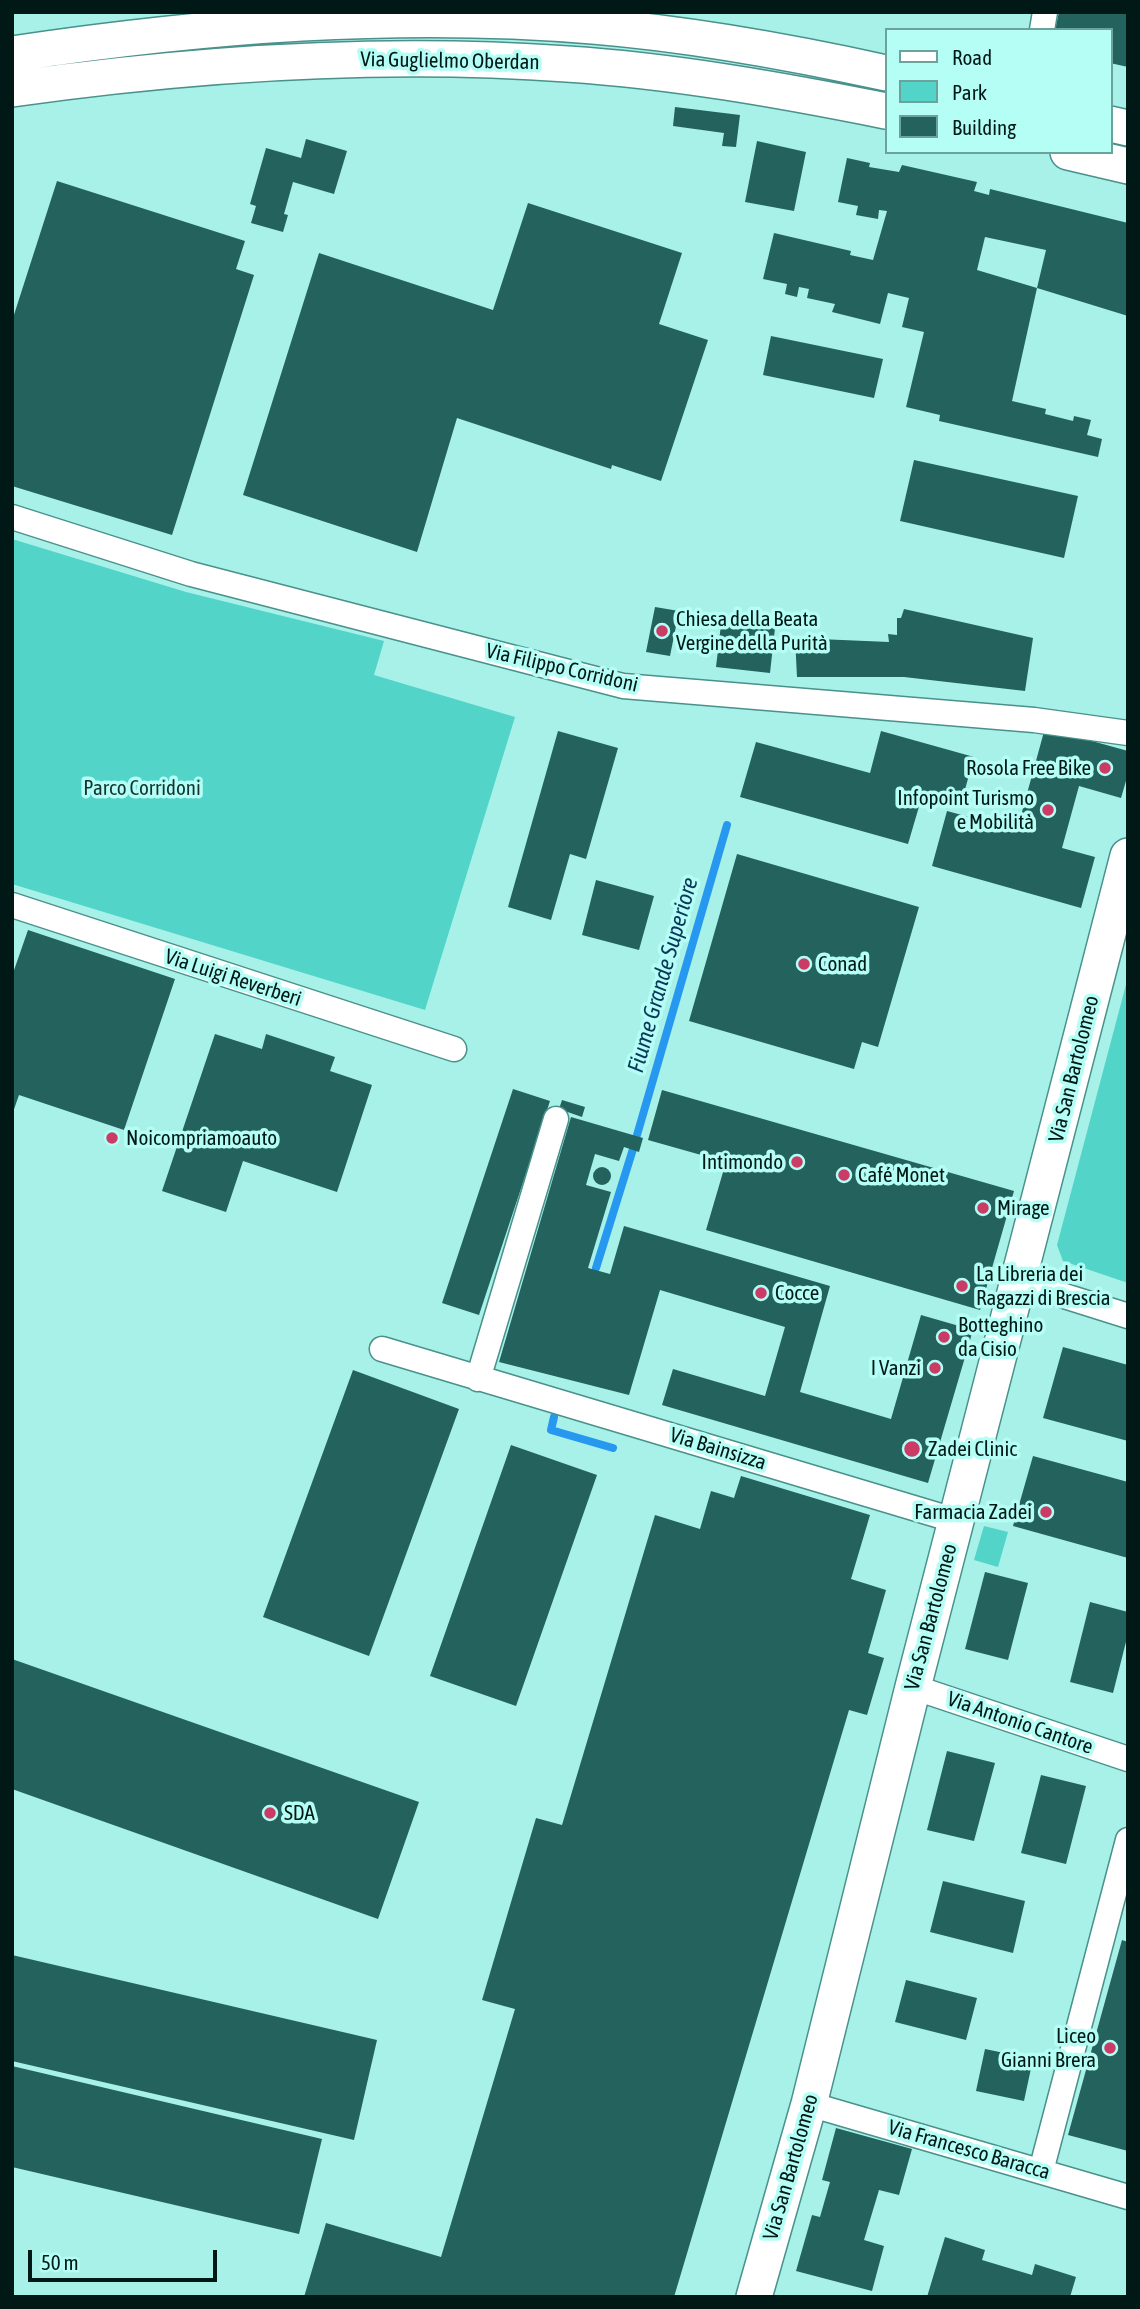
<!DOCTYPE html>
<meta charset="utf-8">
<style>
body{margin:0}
#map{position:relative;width:1140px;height:2309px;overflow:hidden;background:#a7f1e9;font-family:"Asap Condensed",sans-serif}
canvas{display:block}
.frame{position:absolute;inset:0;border:14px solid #001916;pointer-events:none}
.legend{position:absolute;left:885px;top:28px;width:228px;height:126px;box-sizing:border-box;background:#b4fef6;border:2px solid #6ca29c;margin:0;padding:9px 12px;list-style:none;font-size:21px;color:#001916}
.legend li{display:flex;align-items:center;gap:14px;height:35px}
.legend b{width:35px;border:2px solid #6ca29c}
.scale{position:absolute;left:28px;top:2250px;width:189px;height:32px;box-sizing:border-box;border:4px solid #001916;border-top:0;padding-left:9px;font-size:21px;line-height:24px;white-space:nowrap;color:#001916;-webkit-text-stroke:5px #b4fef6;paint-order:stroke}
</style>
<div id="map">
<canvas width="1140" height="2309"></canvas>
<div class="frame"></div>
<ul class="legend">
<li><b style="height:9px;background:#fff"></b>Road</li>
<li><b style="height:19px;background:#52d4c9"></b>Park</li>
<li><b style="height:19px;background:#23625d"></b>Building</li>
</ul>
<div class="scale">50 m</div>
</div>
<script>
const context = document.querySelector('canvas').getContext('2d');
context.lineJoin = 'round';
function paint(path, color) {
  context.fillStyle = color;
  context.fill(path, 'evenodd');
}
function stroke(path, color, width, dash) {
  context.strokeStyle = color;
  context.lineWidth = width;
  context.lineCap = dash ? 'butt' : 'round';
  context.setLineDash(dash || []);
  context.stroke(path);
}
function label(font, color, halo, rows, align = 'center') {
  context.font = font + ' "Asap Condensed",sans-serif';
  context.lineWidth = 7;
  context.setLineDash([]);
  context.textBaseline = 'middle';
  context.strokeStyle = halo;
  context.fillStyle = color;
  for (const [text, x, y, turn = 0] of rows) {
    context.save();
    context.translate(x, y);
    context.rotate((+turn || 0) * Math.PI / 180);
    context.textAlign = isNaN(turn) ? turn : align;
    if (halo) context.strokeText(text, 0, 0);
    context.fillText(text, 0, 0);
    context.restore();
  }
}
paint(new Path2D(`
 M12 539 186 592 384 641 374 675 515 717 425 1010 12 884Z
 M1128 977V1283L1063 1261 1057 1245Z
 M984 1526 1008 1532 998 1567 974 1560Z`), '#52d4c9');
stroke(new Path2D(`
 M637 1135 727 825
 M596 1268 633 1149
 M554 1417 551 1430 613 1448`), '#2698ef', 8);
paint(new Path2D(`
 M1059 12H1128V67L1110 63V30H1055Z
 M675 107 740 115 736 147 722 146 724 133 673 126Z
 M306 139 347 151 334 194 293 182 284 214 288 215 283 232 251 223 256 206 250 204 266 148 301 158Z
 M757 141 806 152 794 211 745 202Z
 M847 158 870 163 869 167 899 172 902 165 977 182 974 191 989 195 990 189 1128 223V316L1037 288 1012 401 1046 409 1045 414 1073 421 1074 416 1091 420 1087 435 1102 439 1098 457 939 421 940 415 906 407 924 332 902 327 909 298 888 293 880 324 832 312 835 304 807 298 809 289 799 287 797 297 785 294 787 284 763 279 774 233 851 251 850 255 873 260 887 211 879 210 878 219 856 215 858 206 838 202ZM985 237 1046 250 1037 288 977 270Z
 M57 181 245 241 236 269 254 275 172 535 12 486V321Z
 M528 203 682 253 659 324 708 340 661 481 612 465 611 469 457 418 417 552 243 495 319 253 493 310Z
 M771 336 883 359 874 398 763 375Z
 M914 460 1078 496 1064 558 900 521Z
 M655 607 679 611 670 656 646 652Z
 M904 609 1033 638 1025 691 904 677H797L795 638 889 642 888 634 897 635V618H901Z
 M722 616 744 619V624L775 628 770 673 716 667Z
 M1045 728 1128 751V774L1121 798 1079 786 1062 848 1095 857 1081 908 932 866 947 811 1017 830Z
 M558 731 618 748 586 859 570 854 551 920 508 907Z
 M881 731 974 757 961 804 923 793 908 844 740 797 756 742 870 773Z
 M737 854 919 907 878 1047 862 1042 854 1069 689 1021Z
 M596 880 654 896 639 950 582 935Z
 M28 930 175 979 124 1130 19 1095 12 1115V976Z
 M215 1034 262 1049 266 1034 335 1057 330 1071 372 1085 337 1192 243 1161 226 1212 162 1191Z
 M513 1089 550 1101 479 1315 442 1303Z
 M662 1090 1014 1191 980 1310 706 1230 726 1162 648 1140Z
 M562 1100 585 1107 582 1117 559 1109Z
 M571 1117 643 1138 639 1152 624 1147 619 1161 595 1154 586 1185 611 1192 588 1268 610 1274 624 1226 830 1286 800 1392 891 1419 921 1315 973 1330 928 1483 662 1405 673 1369 765 1396 785 1327 660 1290 629 1395 499 1362Z
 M593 1176a9 9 0 1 1 18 0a9 9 0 1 1-18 0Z
 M1063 1347 1128 1365V1441L1043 1418Z
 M353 1370 459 1409 369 1656 263 1617Z
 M511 1445 597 1475 516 1706 430 1676Z
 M1033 1456 1128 1482V1558L1013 1526Z
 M741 1476 870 1515 851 1579 886 1590 868 1653 884 1658 867 1715 849 1710 674 2297H304L326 2223 441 2257 515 2009 482 2000 536 1818 562 1825 655 1515 700 1529 711 1491 734 1498Z
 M985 1572 1028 1583 1008 1660 965 1649Z
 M1090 1602 1128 1612V1634L1113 1693 1070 1682Z
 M12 1659 419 1802 378 1919 12 1789Z
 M947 1751 995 1763 974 1841 927 1830Z
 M1041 1775 1086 1786 1066 1864 1021 1853Z
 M943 1881 1025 1901 1013 1953 930 1932Z
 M1122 1940 1128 1942V2151L1068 2135Z
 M12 1955 377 2040 354 2140 12 2061Z
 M906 1980 977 1998 966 2040 895 2022Z
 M985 2049 1033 2059 1024 2101 976 2091Z
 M12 2066 322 2139 299 2234 12 2167Z
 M836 2128 912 2149 899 2195 879 2190 864 2240 884 2246 872 2291 796 2271 812 2215 820 2217 830 2182 822 2180Z
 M945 2237 985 2250 982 2260 1032 2275 1035 2264 1076 2277 1070 2297H927Z`), '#23625d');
const street = new Path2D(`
 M1042 30 1045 12
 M12 517 191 574 623 686 1034 720 1128 733
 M12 905 454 1049
 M1020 1282 1128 1316
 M382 1349 957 1521
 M478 1379 556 1119
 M913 1687 1128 1759
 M809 2104 1128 2197
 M1041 2171 1128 1840`);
const secondary = new Path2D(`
 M12 54C205 25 399 10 593 26 691 34 790 52 886 73
 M12 89C196 63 382 51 567 64 674 71 781 90 886 111
 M1110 124 1128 128
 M1068 152 1128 166
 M754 2297 809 2104 913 1687 1128 856`);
stroke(street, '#49918b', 27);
stroke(secondary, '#49918b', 38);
stroke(street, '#fff', 24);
stroke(secondary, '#fff', 35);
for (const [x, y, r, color] of [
 [662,631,7,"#ca3c65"],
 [1105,768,7,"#ca3c65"],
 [1048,810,7,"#ca3c65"],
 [804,964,7,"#ca3c65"],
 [112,1138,7,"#ca3c65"],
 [797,1162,7,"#ca3c65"],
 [844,1175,7,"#ca3c65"],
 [983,1208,7,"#ca3c65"],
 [962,1286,7,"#ca3c65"],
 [761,1293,7,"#ca3c65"],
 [944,1337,7,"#ca3c65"],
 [935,1368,7,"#ca3c65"],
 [912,1449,9,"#ca3c65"],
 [1046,1512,7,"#ca3c65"],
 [270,1813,7,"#ca3c65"],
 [1110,2048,7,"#ca3c65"]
]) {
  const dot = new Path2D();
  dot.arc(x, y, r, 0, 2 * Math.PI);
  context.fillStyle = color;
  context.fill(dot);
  stroke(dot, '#b4fef6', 2.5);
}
label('21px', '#001916', '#b4fef6', [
 ["Via Guglielmo Oberdan",450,61,1],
 ["Via Filippo Corridoni",562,668,13],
 ["Via Luigi Reverberi",233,978,18],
 ["Via San Bartolomeo",1074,1069,-76],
 ["Via Bainsizza",718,1449,17],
 ["Via San Bartolomeo",931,1617,-75],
 ["Via Antonio Cantore",1020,1723,19],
 ["Via Francesco Baracca",969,2150,16],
 ["Via San Bartolomeo",791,2167,-74]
]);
label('21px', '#001916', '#b4fef6', [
 ["Chiesa della Beata",676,619],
 ["Vergine della Purità",676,643],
 ["Rosola Free Bike",1091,768,"right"],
 ["Infopoint Turismo",1034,798,"right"],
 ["e Mobilità",1034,822,"right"],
 ["Conad",818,964],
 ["Noicompriamoauto",126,1138],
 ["Intimondo",783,1162,"right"],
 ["Café Monet",858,1175],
 ["Mirage",997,1208],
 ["La Libreria dei",976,1274],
 ["Ragazzi di Brescia",976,1298],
 ["Cocce",775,1293],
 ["Botteghino",958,1325],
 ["da Cisio",958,1349],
 ["I Vanzi",921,1368,"right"],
 ["Zadei Clinic",928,1449],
 ["Farmacia Zadei",1032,1512,"right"],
 ["SDA",284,1813],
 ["Liceo",1096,2036,"right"],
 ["Gianni Brera",1096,2060,"right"]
], 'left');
label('21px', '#133330', '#b4fef6', [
 ["Parco Corridoni",142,788]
]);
label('italic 23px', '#0c375a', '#b4fef6', [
 ["Fiume Grande Superiore",663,975,-74]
]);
</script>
